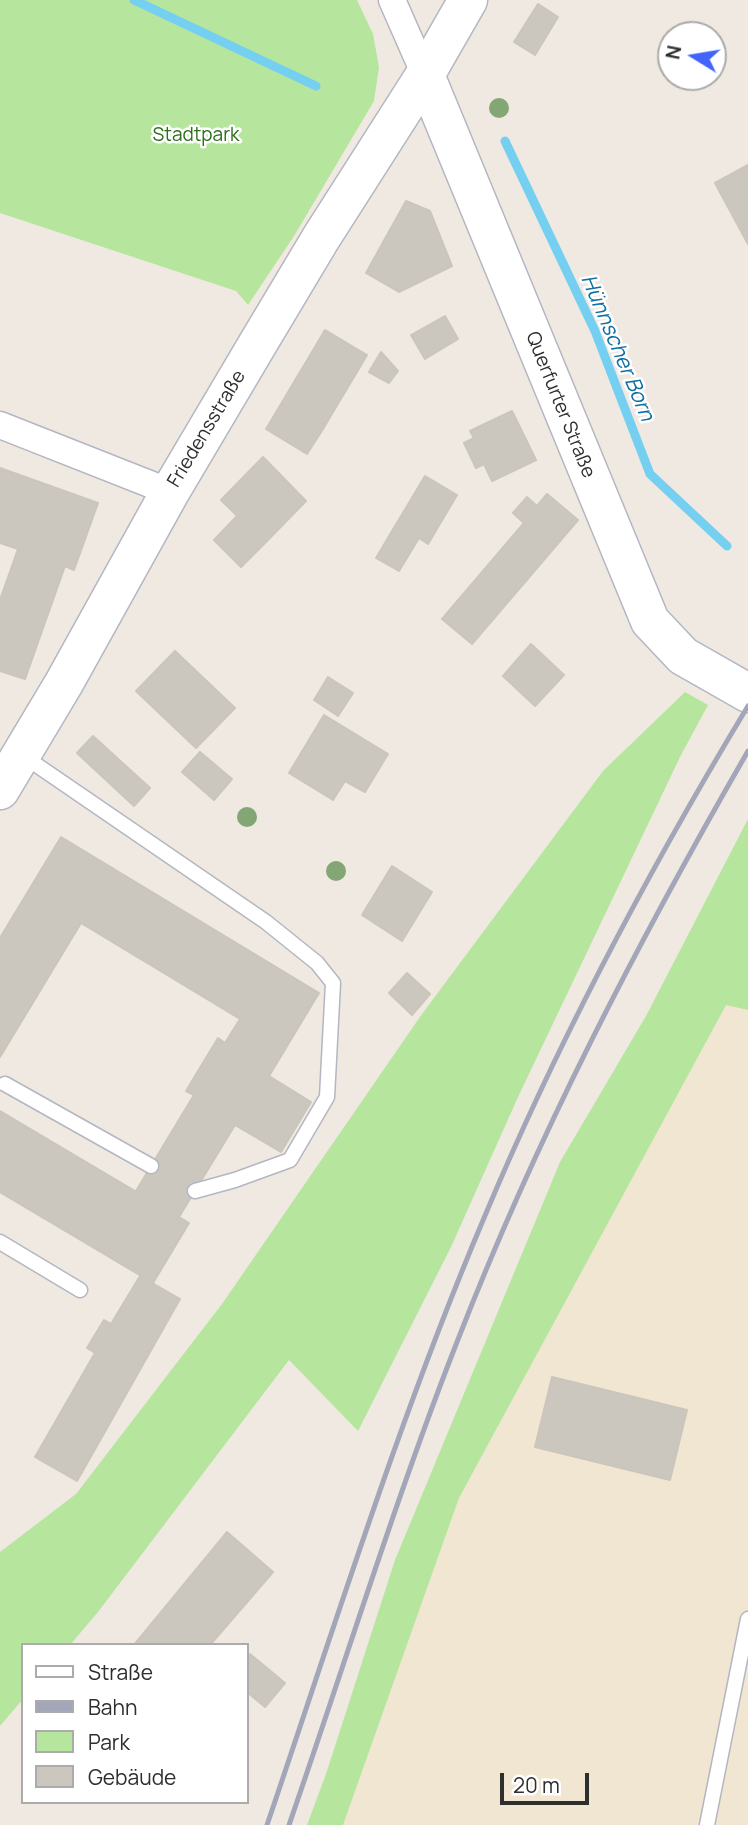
<!DOCTYPE html>
<meta charset="utf-8">
<style>
body{margin:0}
#map{position:relative;width:748px;height:1825px;overflow:hidden;background:#efe9e1;font-family:Manrope,sans-serif}
canvas{display:block}
.legend{position:absolute;left:21px;top:1643px;width:228px;height:161px;box-sizing:border-box;background:#fff;border:2px solid #ababab;margin:0;padding:9px 12px;list-style:none;font-size:21px;color:#2e2e2e}
.legend li{display:flex;align-items:center;gap:14px;height:35px}
.legend b{width:35px;border:2px solid #ababab}
.north{position:absolute;left:657px;top:21px;width:70px;height:70px;box-sizing:border-box;background:#fff;border:2px solid #ababab;border-radius:50%;rotate:281deg;font-size:19px;font-weight:700;line-height:28px;text-align:center;color:#2e2e2e}
.north::after{content:'';display:block;margin:auto;width:24px;height:32px;background:#4264fb;clip-path:polygon(50% 0,100% 100%,50% 72%,0 100%)}
.scale{position:absolute;left:500px;top:1773px;width:89px;height:32px;box-sizing:border-box;border:4px solid #2e2e2e;border-top:0;padding-left:9px;font-size:21px;line-height:24px;white-space:nowrap;color:#2e2e2e;-webkit-text-stroke:5px #fff;paint-order:stroke}
</style>
<div id="map">
<canvas width="748" height="1825"></canvas>
<ul class="legend">
<li><b style="height:9px;background:#fff"></b>Straße</li>
<li><b style="height:9px;background:#a3a6b8"></b>Bahn</li>
<li><b style="height:19px;background:#b6e59e"></b>Park</li>
<li><b style="height:19px;background:#cbc7bf"></b>Gebäude</li>
</ul>
<div class="north">N</div>
<div class="scale">20 m</div>
</div>
<script>
const context = document.querySelector('canvas').getContext('2d');
context.lineJoin = 'round';
function paint(path, color) {
  context.fillStyle = color;
  context.fill(path, 'evenodd');
}
function stroke(path, color, width, dash) {
  context.strokeStyle = color;
  context.lineWidth = width;
  context.lineCap = dash ? 'butt' : 'round';
  context.setLineDash(dash || []);
  context.stroke(path);
}
function label(font, color, halo, rows, align = 'center') {
  context.font = font + ' Manrope,sans-serif';
  context.lineWidth = 5;
  context.setLineDash([]);
  context.textBaseline = 'middle';
  context.strokeStyle = halo;
  context.fillStyle = color;
  for (const [text, x, y, turn = 0] of rows) {
    context.save();
    context.translate(x, y);
    context.rotate((+turn || 0) * Math.PI / 180);
    context.textAlign = isNaN(turn) ? turn : align;
    if (halo) context.strokeText(text, 0, 0);
    context.fillText(text, 0, 0);
    context.restore();
  }
}
paint(new Path2D(`
 M726 1004 748 1010V1825H343L459 1498Z`), '#f0e6d1');
paint(new Path2D(`
 M0 0H357L373 34 379 67 374 101 294 236 248 305 236 291 0 213Z
 M685 692 708 705 680 757 518 1097 451 1247 358 1431 289 1360 98 1612 70 1645H23V1699L0 1726V1552L76 1494 222 1304 422 1014 603 771Z
 M748 819V1010L726 1005 459 1498 343 1825H307L326 1774 395 1560 560 1162 646 1016Z`), '#b6e59e');
stroke(new Path2D(`
 M134 0 316 86
 M505 141 595 331 650 474 727 546`), '#75cff0', 9);
const building = new Path2D(`
 M538 4 558 17 535 55 514 42Z
 M748 165V244L715 183Z
 M406 201 430 211 452 266 399 292 366 273Z
 M445 316 458 339 425 359 411 335Z
 M325 330 367 355 354 377 312 352Z
 M312 352 354 377 339 402 297 377Z
 M381 352 398 371 389 383 369 372Z
 M297 377 339 402 323 429 281 404Z
 M281 404 323 429 307 454 266 429Z
 M512 411 536 460 492 481 484 464 476 468 464 443 474 438 470 431Z
 M263 457 306 501 265 543 221 500Z
 M0 468 98 503 74 570 65 566 25 679 0 671V600L18 549 0 543Z
 M425 476 457 495 428 544 419 538 399 571 376 558Z
 M547 494 578 520 472 644 442 619 524 523 513 513 527 497 537 506Z
 M237 516 265 543 241 567 214 540Z
 M531 644 564 675 535 706 503 676Z
 M175 651 235 708 196 748 136 691Z
 M328 677 353 693 338 716 314 700Z
 M324 715 388 754 365 792 345 781 333 800 289 773Z
 M93 736 150 788 134 806 77 753Z
 M200 752 232 779 214 800 182 772Z
 M61 837 319 993 269 1076 311 1102 281 1152 235 1125 179 1217 136 1191 194 1095 186 1091 218 1038 225 1043 240 1019 81 923 0 1057V938Z
 M392 866 432 892 402 941 362 915Z
 M407 973 430 994 412 1015 389 993Z
 M0 1111 189 1223 153 1283 0 1192Z
 M140 1276 180 1299 77 1481 35 1457 95 1353 87 1348 104 1320 111 1324Z
 M552 1377 687 1410 670 1480 535 1447Z
 M227 1532 273 1572 210 1645H134Z
 M250 1654 285 1683 265 1707 247 1692V1658Z`);
paint(building, '#cbc7bf');
stroke(building, '#cbc5ba', 2);
const lane = new Path2D(`
 M22 755 266 922 317 963 333 983 327 1097 290 1160 235 1180 195 1191
 M5 1084 151 1166
 M0 1242 80 1290
 M707 1825 748 1619`);
const street = new Path2D(`
 M392 0 425 75
 M0 425 170 492`);
const secondary = new Path2D(`
 M425 75 650 621 683 656 748 693
 M0 790 64 683 170 492 257 345 321 238 425 75 468 0`);
stroke(lane, '#b4b7c1', 17);
stroke(street, '#b4b7c1', 29);
stroke(secondary, '#b4b7c1', 41);
stroke(lane, '#fff', 14);
stroke(street, '#fff', 26);
stroke(secondary, '#fff', 38);
stroke(new Path2D(`
 M267 1825C336 1622 400 1416 484 1218 558 1041 649 870 748 706
 M289 1825C345 1664 395 1500 457 1342 537 1136 638 942 748 751`), '#a3a6b8', 5);
context.fillStyle = '#84a574';
for (const [x, y] of [
 [499,108],
 [247,817],
 [336,871]
]) {
  context.beginPath();
  context.arc(x, y, 10, 0, 2 * Math.PI);
  context.fill();
}
label('19px', '#2c6e1b', '#fff', [
 ["Stadtpark",196,136]
]);
label('19px', '#2e2e2e', '#fff', [
 ["Querfurter Straße",560,405,68],
 ["Friedensstraße",207,429,-59]
]);
label('italic 21px', '#0d6fa3', '#fff', [
 ["Hünnscher Born",617,348,67]
]);
</script>
